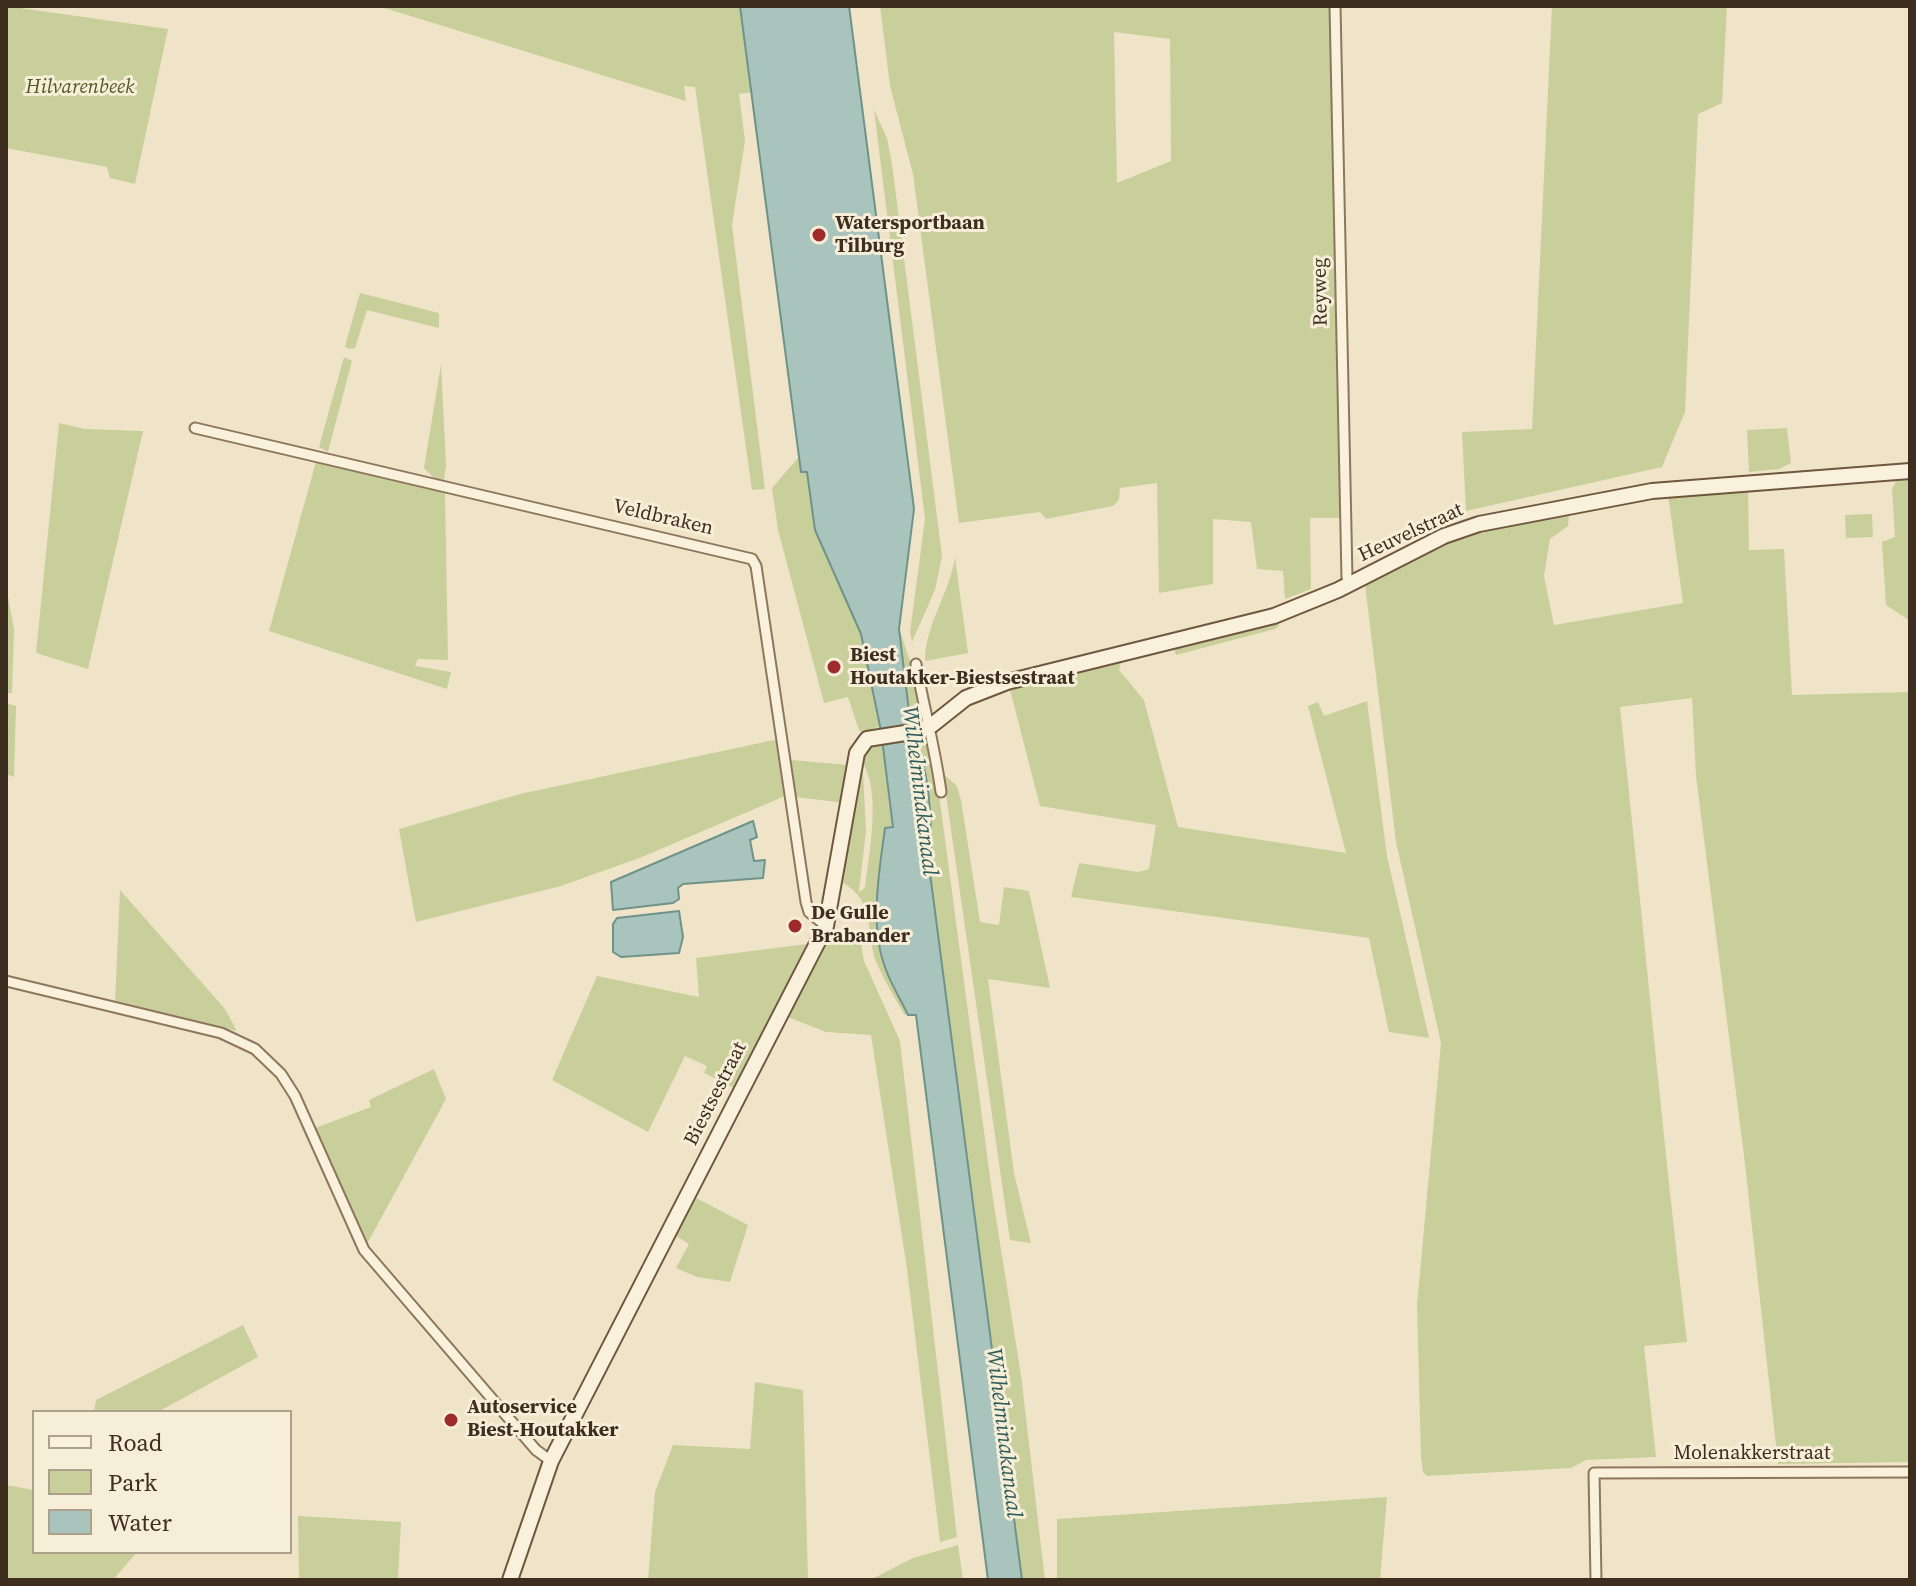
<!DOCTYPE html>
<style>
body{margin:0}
#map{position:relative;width:1916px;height:1586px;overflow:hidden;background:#f0e4c8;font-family:"Source Serif 4",serif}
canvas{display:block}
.frame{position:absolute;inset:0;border:8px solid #3d2e20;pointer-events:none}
.legend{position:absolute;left:32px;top:1410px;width:260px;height:144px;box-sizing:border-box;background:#f7eed8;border:2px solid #ada18e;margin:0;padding:10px 14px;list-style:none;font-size:24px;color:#3d2e20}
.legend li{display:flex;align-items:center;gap:16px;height:40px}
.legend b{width:40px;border:2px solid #ada18e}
</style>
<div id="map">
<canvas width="1916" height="1586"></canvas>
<div class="frame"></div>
<ul class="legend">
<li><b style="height:10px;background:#faf1dc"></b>Road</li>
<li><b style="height:22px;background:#c9cf9b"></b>Park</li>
<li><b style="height:22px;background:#a9c4bc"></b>Water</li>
</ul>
</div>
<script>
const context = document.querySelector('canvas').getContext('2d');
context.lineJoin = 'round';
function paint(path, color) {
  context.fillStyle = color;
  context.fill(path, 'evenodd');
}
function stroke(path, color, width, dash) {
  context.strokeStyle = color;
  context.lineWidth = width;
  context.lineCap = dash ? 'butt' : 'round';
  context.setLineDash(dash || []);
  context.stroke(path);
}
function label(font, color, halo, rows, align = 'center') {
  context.font = font + ' "Source Serif 4",serif';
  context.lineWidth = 6;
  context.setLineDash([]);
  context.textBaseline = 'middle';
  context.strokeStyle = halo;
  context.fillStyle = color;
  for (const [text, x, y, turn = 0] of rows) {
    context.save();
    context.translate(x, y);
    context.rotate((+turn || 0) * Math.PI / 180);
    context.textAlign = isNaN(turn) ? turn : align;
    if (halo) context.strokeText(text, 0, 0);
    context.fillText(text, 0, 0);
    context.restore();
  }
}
paint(new Path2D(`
 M6 6 168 29 135 184 110 178 107 167 6 148Z
 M378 6H743L754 92 739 94 745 141 732 225 765 489 752 490 695 87 684 86 686 101Z
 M880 6H1330L1340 518H1310L1311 589 1285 599 1283 571 1257 569 1251 522 1213 519V584L1159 593 1157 483 1120 488 1119 500 1113 506 1046 519 1040 512 959 523 913 174 890 86ZM1114 32 1170 39 1171 161 1117 183Z
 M1552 6H1727L1722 103 1698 114 1685 412 1662 467 1466 511 1462 432 1532 429Z
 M874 110 887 138 892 164 942 556 935 590 912 642 910 632 925 519Z
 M360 293 439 313V328L367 310 355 348 348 349 345 346Z
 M344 357 352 361 328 452 319 447Z
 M441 364 446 465 444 480 434 478 424 468Z
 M59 423 85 429 143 431 88 669 36 653Z
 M1787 428 1791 463 1779 469 1749 472 1747 430Z
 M804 451 815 530 861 634 880 727 874 728 873 733 864 734 859 730 848 697 824 703 778 530 772 488Z
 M317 458 445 492 448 660 418 659 415 666 451 672 447 689 269 631Z
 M1910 478V621L1886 605 1882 542 1895 537 1892 489 1897 479Z
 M1748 491 1749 550 1784 549 1792 695 1910 692V1462L1778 1464 1745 1164 1696 776 1692 698 1620 707C1643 919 1662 1134 1687 1342L1644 1346 1656 1457 1586 1460 1571 1468 1427 1476 1423 1472 1421 1457 1417 1305 1441 1043 1396 842 1365 584 1464 536 1569 513 1568 526 1550 539 1544 576 1554 625 1683 603 1668 495Z
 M1872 514 1873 537 1846 538 1845 515Z
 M955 557 968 653 925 661C925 624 950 593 955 557Z
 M6 586 14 629 12 693H6Z
 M1278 620 1279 626 1275 629 1176 655 1173 646Z
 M899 628 914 673 923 718 911 727Z
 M1122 659 1119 670 1144 700 1178 827 1346 853 1308 706 1318 702 1324 716 1367 701 1387 856 1429 1038 1389 1032 1369 938 1071 897 1079 863 1138 872 1149 869 1156 825 1040 806 1009 686Z
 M6 703 16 706 14 777 6 774Z
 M918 734 926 735 933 749 993 1199 1021 1375 1045 1580H1022L930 873 932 837 918 746 923 743Z
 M774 740 778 743 785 796 642 857 561 886 416 922 399 829 520 794Z
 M876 740 882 745 893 827 885 829C879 873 869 927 886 970 892 986 901 1000 908 1015L904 1014C895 998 885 982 877 964 864 930 878 904 842 882L859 767 863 772 866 831 859 892 865 888C869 854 883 785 859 758Z
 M791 760 849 765 845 803 796 797Z
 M943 774 957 786 961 800 980 922 999 925 1004 887 1029 891 1050 988 988 979 1014 1173 1031 1243 1010 1240Z
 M120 890 225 1009 237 1031 115 1003Z
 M825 938 861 943 864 961 900 1041 957 1537 940 1542 907 1269 871 1035 826 1032 785 1016Z
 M807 944 734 1088 704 1073 707 1066 685 1056 648 1132 552 1080 597 976 699 997 696 958Z
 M434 1069 446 1099 367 1244 315 1128 371 1107 369 1100Z
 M692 1196 748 1225 730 1282 697 1277 676 1268 689 1244 673 1234Z
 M243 1325 258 1357 158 1412H94L96 1400Z
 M755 1382 803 1390 808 1580H648L655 1492 673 1445 750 1449Z
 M6 1485 34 1490V1552H137L113 1580H6Z
 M1387 1497 1380 1580H1057V1519Z
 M298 1516 401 1522 398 1580H299Z
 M958 1545 963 1580H870L913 1558Z`), '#c9cf9b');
const water = new Path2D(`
 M740 6H849L914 509 899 629 912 736C932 770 932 833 930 873L1022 1580H988L916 1015H908C901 1000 892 986 886 970 869 927 879 873 885 828L893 827 881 731 861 634 815 530 807 472H801Z
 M753 821 757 837 750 840 754 861 765 860 763 878 683 884 678 888 679 899 673 903 613 910 611 882Z
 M679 911 683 937 679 953 621 957 613 952V924L617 918Z`);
paint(water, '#a9c4bc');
stroke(water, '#6f938a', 2);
const street = new Path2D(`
 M1335 6 1347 578
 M195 428 752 559 756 566 806 902 809 912 826 926
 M916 664C924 708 935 748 941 792
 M6 981 221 1033 255 1049 281 1074 295 1096 364 1250 536 1450 551 1461
 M1596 1580 1594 1473 1910 1472`);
const secondary = new Path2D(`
 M510 1580 551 1461 826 926 857 753 867 739 918 731 932 725 966 698 1007 682 1274 616 1338 590 1444 536 1479 524 1652 491 1910 471`);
stroke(street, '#8d765c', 13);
stroke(secondary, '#6f573f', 18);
stroke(street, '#faf1dc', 9);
stroke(secondary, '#faf1dc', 14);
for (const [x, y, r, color] of [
 [819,235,8,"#9e2a2b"],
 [834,667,8,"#9e2a2b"],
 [795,926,8,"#9e2a2b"],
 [451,1420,8,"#9e2a2b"]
]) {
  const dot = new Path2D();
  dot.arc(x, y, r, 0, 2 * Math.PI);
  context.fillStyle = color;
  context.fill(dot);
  stroke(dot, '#f7eed8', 3);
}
label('italic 20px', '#4d5a26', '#f7eed8', [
 ["Hilvarenbeek",80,88]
]);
label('bold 20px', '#3d2e20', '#f7eed8', [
 ["Watersportbaan",835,224],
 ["Tilburg",835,247],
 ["Biest",850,656],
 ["Houtakker-Biestsestraat",850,679],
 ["De Gulle",811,914],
 ["Brabander",811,937],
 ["Autoservice",467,1408],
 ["Biest-Houtakker",467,1431]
], 'left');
label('20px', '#3d2e20', '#f7eed8', [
 ["Reyweg",1321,292,-91],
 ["Veldbraken",663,518,13],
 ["Heuvelstraat",1411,533,-25],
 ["Biestsestraat",716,1094,-63],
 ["Molenakkerstraat",1752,1454]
]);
label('italic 22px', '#2f5d5a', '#f7eed8', [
 ["Wilhelminakanaal",919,791,83],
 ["Wilhelminakanaal",1003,1433,83]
]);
</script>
